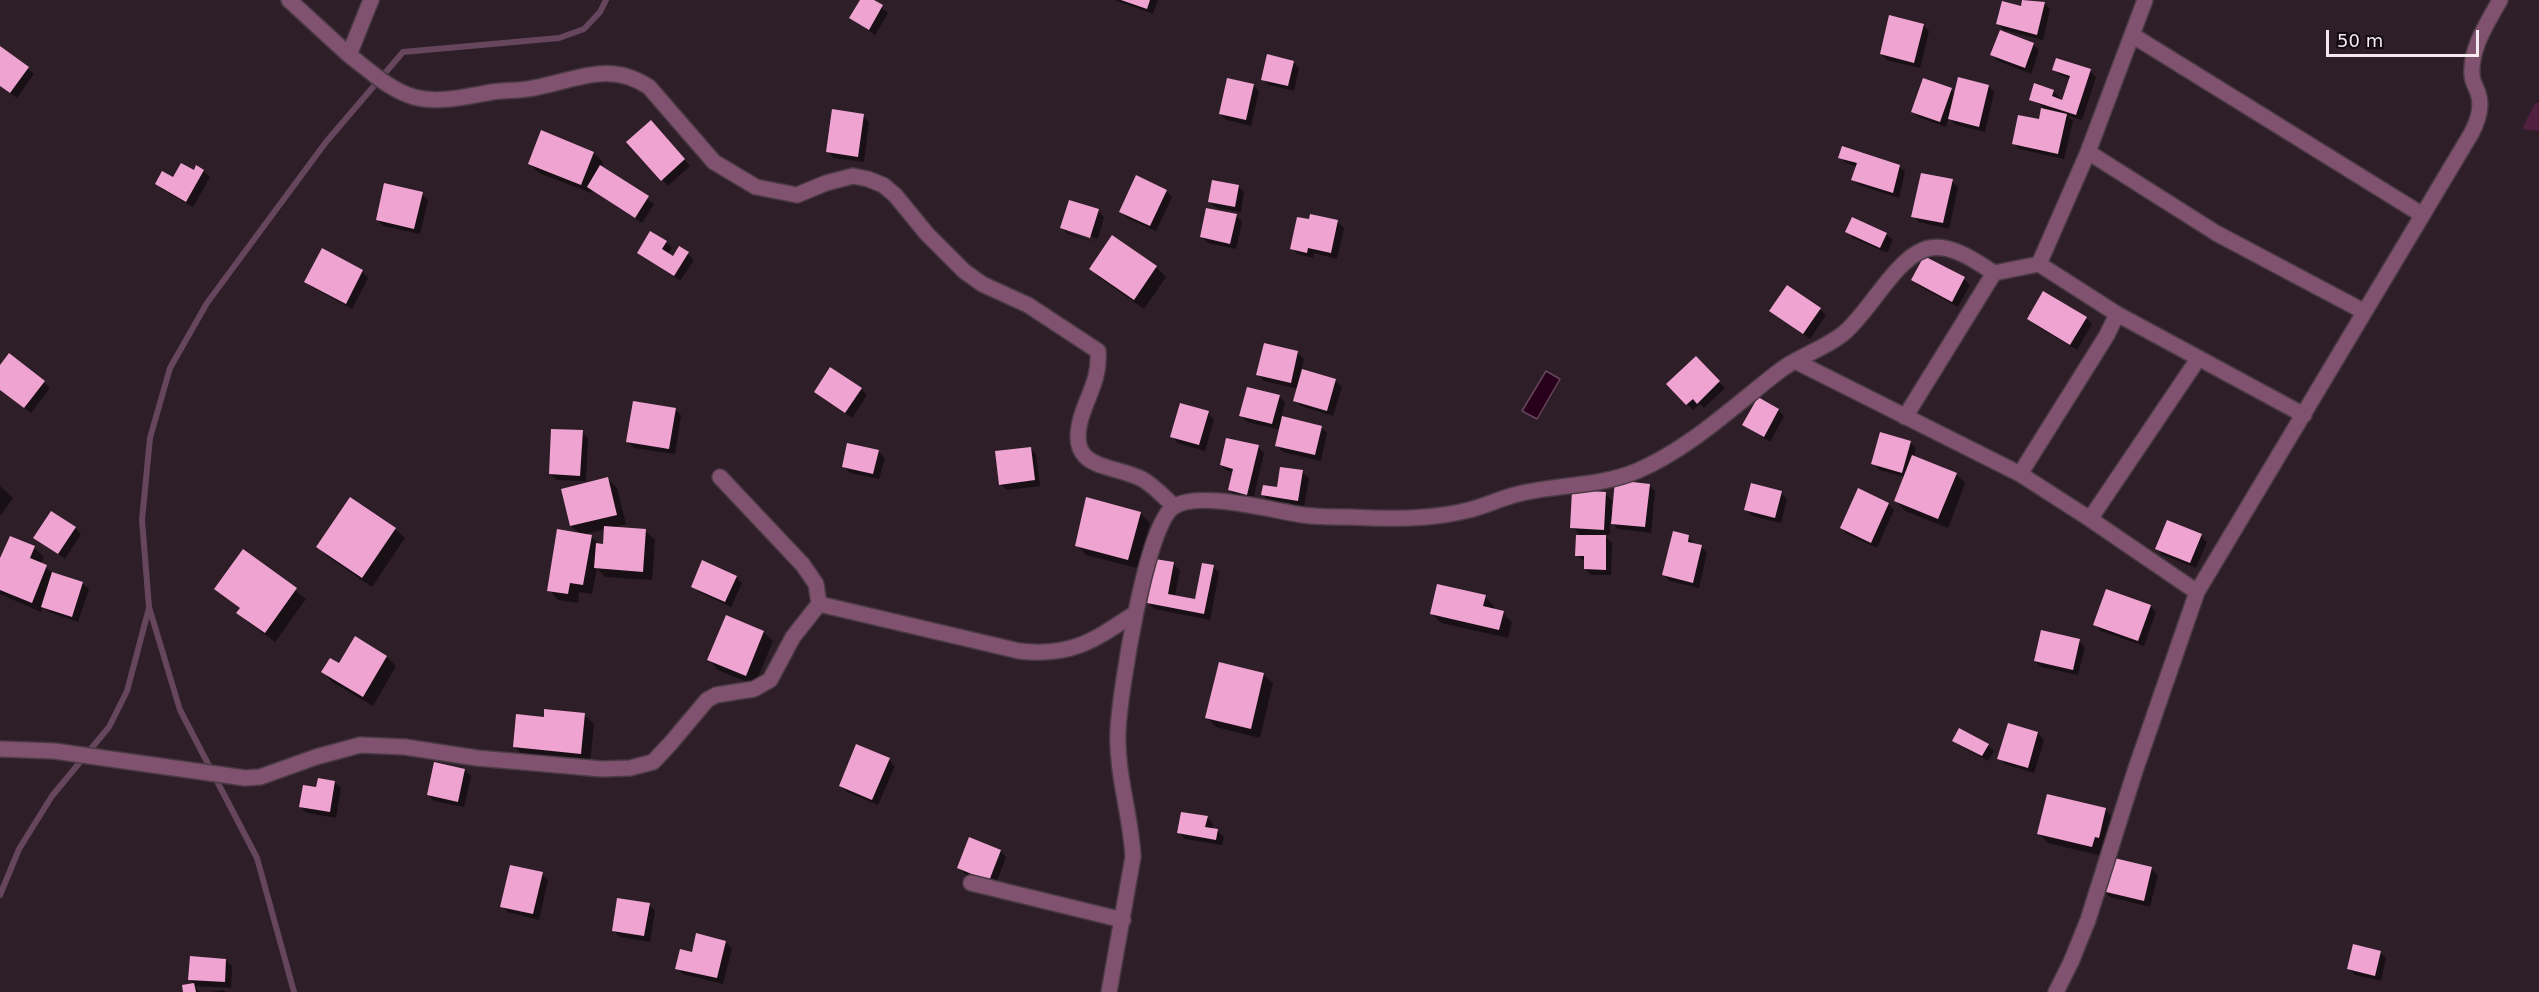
<!DOCTYPE html>
<style>
body{margin:0}
#map{position:relative;width:2539px;height:992px;overflow:hidden;background:#2e1e28;font-family:"DejaVu Sans",sans-serif}
canvas{display:block}
.scale{position:absolute;left:2326px;top:30px;width:153px;height:27px;box-sizing:border-box;border:3px solid #f5e9f0;border-top:0;padding-left:8px;font-size:18px;line-height:21px;white-space:nowrap;color:#f5e9f0;-webkit-text-stroke:4px #120a0f;paint-order:stroke}
</style>
<div id="map">
<canvas width="2539" height="992"></canvas>
<div class="scale">50 m</div>
</div>
<script>
const context = document.querySelector('canvas').getContext('2d');
context.lineJoin = 'round';
function paint(path, color) {
  context.fillStyle = color;
  context.fill(path, 'evenodd');
}
function stroke(path, color, width, dash) {
  context.strokeStyle = color;
  context.lineWidth = width;
  context.lineCap = dash ? 'butt' : 'round';
  context.setLineDash(dash || []);
  context.stroke(path);
}
paint(new Path2D(`
 M2535 103H2539V131L2522 129Z`), '#511f40');
const water = new Path2D(`
 M1546 371 1560 379 1537 419 1522 411Z`);
paint(water, '#29001c');
stroke(water, '#66465c', 1.5);
paint(new Path2D(`
 M861 0H871L888 13 875 35 851 18Z
 M1114 0H1158L1153 14Z
 M2024 0 2044 3 2050 9 2043 40 2004 30 1998 24 2022 8Z
 M1923 25 1929 31 1920 68 1887 60 1881 54Z
 M2033 44 2039 50 2031 74 1998 61 1992 55Z
 M0 47 34 74 17 98 0 86Z
 M1293 62 1299 68 1294 91 1269 85 1262 79Z
 M2054 69 2090 71 2096 77 2082 120 2066 115 2073 121 2064 159 2019 149 2013 143 2040 121 2043 107 2031 99 2053 91 2059 97 2058 100 2063 101 2071 79 2060 75Z
 M1253 85 1259 91 1251 126 1227 120 1220 114Z
 M1988 86 1994 92 1985 132 1956 125 1949 118 1946 127 1918 117 1912 111 1951 90 1956 95Z
 M863 116 869 122 864 162 834 158 828 152Z
 M657 128 690 166 668 186 628 142Z
 M594 153 603 162 601 168 654 204 642 223 592 190 591 193 539 173 529 163Z
 M1840 157 1899 166 1905 172 1899 198 1859 185 1853 179 1857 167 1846 163Z
 M204 171 210 177 193 207 163 190 157 184Z
 M1952 181 1958 187 1949 229 1919 222 1913 216Z
 M1238 186 1244 192 1241 212 1216 208 1209 202Z
 M1166 191 1172 197 1156 231 1127 218 1121 212Z
 M422 194 428 200 420 234 383 226 377 219Z
 M1098 211 1104 217 1098 239 1067 229V232L1096 243 1068 234 1062 228Z
 M1236 216 1242 222 1236 249 1208 243 1201 236Z
 M1337 222 1344 228 1337 259 1314 253 1313 258 1298 254 1292 248Z
 M1847 231 1886 234 1893 240 1887 253 1853 238Z
 M1113 237 1156 267 1166 277 1144 309 1100 278 1091 269Z
 M666 242 672 248 668 254 673 258 688 254 694 260 680 281 639 252Z
 M322 250 362 271 368 278 352 309 312 287 306 281Z
 M1964 279 1970 285 1958 307 1919 286 1913 280Z
 M1820 309 1826 315 1810 339 1771 311Z
 M2086 318 2092 324 2077 350 2035 325 2029 319Z
 M1298 353 1304 359 1301 370 1336 381 1342 387 1333 416 1301 406 1295 400 1298 389 1264 381 1258 374Z
 M1696 358 1725 388 1704 408 1700 404 1693 410 1669 384Z
 M0 368 44 382 50 388 31 413 0 390Z
 M861 389 867 395 852 418 815 392Z
 M1279 396 1285 402 1281 418 1321 427 1327 433 1321 461 1283 452 1277 446 1281 430 1247 422 1241 416Z
 M675 409 681 415 675 454 634 448 628 441Z
 M1778 410 1784 416 1770 442 1744 425Z
 M1208 413 1214 419 1205 451 1178 443 1172 436Z
 M582 432 588 438 586 481 557 480 550 474Z
 M1910 442 1916 448 1914 457 1956 474 1965 483 1948 528 1905 511 1896 501 1905 477 1879 470 1873 463Z
 M1258 447 1264 453 1253 500 1236 496 1230 490 1234 472 1227 471 1221 465Z
 M1030 448 1036 454 1040 486 1007 490 1000 484Z
 M878 451 885 458 879 479 850 473 844 466Z
 M1302 472 1309 478 1304 507 1269 501 1263 495 1278 489Z
 M608 479 617 488 626 524 611 528 645 531 655 540 652 580 605 577 597 568 592 594 579 592 578 603 558 600 549 590 580 534 571 526ZM606 529 605 545H600L591 536 582 535Z
 M1649 485 1655 491 1651 533 1618 529 1610 521V535H1604L1612 543 1611 575H1591L1585 569V562L1577 555 1581 536 1572 527 1605 494 1612 500 1611 510H1614Z
 M0 486 13 498 1 515 0 514Z
 M1781 493 1787 499 1781 523 1752 516 1746 510Z
 M1888 504 1894 510 1877 548 1847 534 1841 528Z
 M1140 513 1150 523 1137 568 1086 555 1077 545Z
 M75 528 81 534 65 559 35 538Z
 M395 529 405 538 372 587 327 556 318 547Z
 M2201 536 2207 542 2196 568 2163 555 2157 549Z
 M1689 537 1694 545 1701 547 1707 553 1699 588 1670 581 1664 575Z
 M34 548 44 557 41 564 54 574 82 583 89 589 78 622 49 612 43 607 41 612 0 594V562Z
 M244 551 306 599 275 642 248 622 238 612 241 609 216 589Z
 M1173 564 1180 570 1175 596 1196 600 1213 566 1219 573 1210 620 1155 609 1148 603Z
 M736 577 742 583 731 607 699 592 693 586Z
 M1485 597 1494 606 1493 610 1503 613 1512 622 1508 638 1441 623 1432 614Z
 M2150 606 2156 612 2144 646 2101 631 2095 625Z
 M763 632 773 641 755 685 718 670 709 660Z
 M2079 641 2085 647 2078 675 2041 667 2035 661Z
 M387 657 396 666 373 706 332 682 323 672 339 665Z
 M1263 674 1273 683 1260 738 1216 727 1207 718Z
 M584 715 594 724 590 762 524 756 514 746 545 718Z
 M2009 725 2038 733 2044 740 2034 773 2005 764 1999 758Z
 M1954 740 1988 745 1994 751 1988 761 1960 746Z
 M889 760 895 766 878 805 847 792 841 786Z
 M464 770 471 776 464 807 434 801 428 795Z
 M334 782 341 788 336 818 307 813 301 807 317 789Z
 M2105 810 2115 819 2102 856 2048 843 2039 834Z
 M1207 817 1213 824 1212 830 1217 831 1224 837 1222 845 1185 839 1179 833Z
 M1000 851 1006 857 995 886 965 874 959 868Z
 M2151 869 2158 875 2150 907 2110 897 2104 891Z
 M542 874 548 880 539 920 508 912 501 906Z
 M649 905 655 911 650 942 620 937 614 931Z
 M725 942 732 948 723 984 683 974 677 968Z
 M2380 952 2386 958 2381 981 2355 975 2349 969Z
 M226 960 232 966 231 988 194 986 200 992H185L184 987 195 985 190 980Z
 M223 990 226 992H211Z`), '#0007');
stroke(new Path2D(`
 M0 895 19 849 52 796 109 727 127 691 149 608
 M294 992 257 858 180 710 149 607 142 520 150 438 170 368 207 303 326 142 403 52 559 38 584 29 600 12 606 0`), '#66465c', 6);
paint(new Path2D(`
 M860 0H874L883 5 869 30 849 18Z
 M1121 0H1150L1147 9Z
 M2022 0 2045 2 2037 35 1996 24 2002 1 2021 6Z
 M1889 15 1924 24 1914 63 1880 54Z
 M2000 30 2034 43 2025 68 1990 55Z
 M0 46 29 67 10 93 0 86Z
 M1267 54 1294 61 1288 86 1261 80Z
 M2056 58 2091 69 2076 115 2029 100 2034 83 2054 90 2052 96 2062 100 2070 76 2052 70Z
 M1958 77 1989 85 1979 127 1948 119Z
 M1227 78 1254 84 1246 120 1219 114Z
 M1923 78 1952 88 1940 122 1911 112Z
 M2041 108 2067 114 2058 154 2012 144 2018 115 2039 119Z
 M832 109 864 114 858 157 826 152Z
 M651 120 685 159 661 181 626 142Z
 M541 130 594 152 581 185 528 164Z
 M1842 146 1900 165 1893 193 1851 180 1857 163 1838 158Z
 M181 163 194 170 196 165 204 170 186 202 155 184 162 171 173 177Z
 M600 165 649 196 635 218 587 187Z
 M1921 173 1953 179 1943 223 1911 217Z
 M1136 175 1167 190 1150 226 1119 212Z
 M1212 180 1239 185 1235 207 1208 202Z
 M384 183 423 192 414 229 376 220Z
 M1069 200 1099 209 1090 238 1060 228Z
 M1206 208 1237 214 1230 244 1200 237Z
 M1310 214 1338 220 1331 253 1308 248 1307 253 1290 249 1297 217 1309 219Z
 M1852 217 1887 233 1880 248 1845 232Z
 M650 231 667 241 662 249 673 256 679 246 689 252 674 276 637 253Z
 M1112 235 1157 266 1134 300 1089 269Z
 M322 248 363 270 346 304 304 282Z
 M1924 256 1965 277 1952 302 1911 280Z
 M1787 285 1821 308 1803 334 1769 311Z
 M2043 291 2087 317 2070 345 2027 319Z
 M1264 343 1298 351 1291 383 1256 375Z
 M9 353 45 381 24 408 0 390V365Z
 M1696 356 1720 381 1697 404 1693 399 1686 405 1666 384Z
 M830 367 862 388 845 413 814 392Z
 M1302 369 1336 379 1327 411 1293 401Z
 M1247 387 1280 395 1272 424 1239 416Z
 M1758 397 1779 409 1764 437 1742 425Z
 M633 401 676 408 669 449 626 442Z
 M1180 403 1209 411 1199 445 1170 437Z
 M1282 416 1322 426 1315 455 1275 446Z
 M551 429 583 430 580 476 549 474Z
 M1880 432 1911 441 1902 473 1871 464Z
 M1226 438 1259 445 1247 495 1228 490 1233 469 1220 465Z
 M847 443 879 450 873 474 842 467Z
 M1031 447 1035 480 999 485 995 451Z
 M1912 455 1957 473 1938 519 1894 501Z
 M1280 467 1303 470 1298 501 1261 495 1263 485 1277 487Z
 M608 477 617 515 570 526 561 489Z
 M1615 480 1650 484 1645 527 1611 524Z
 M1751 483 1782 491 1775 518 1744 510Z
 M1858 488 1889 503 1871 543 1840 528Z
 M1572 490 1606 492 1604 530 1570 528Z
 M350 497 396 528 362 578 316 547Z
 M1086 497 1141 512 1128 560 1075 546Z
 M51 511 76 527 58 554 33 538Z
 M2167 520 2202 534 2190 563 2155 549Z
 M604 526 646 529 643 572 594 568 596 543 603 544Z
 M557 529 592 535 583 585 570 583 568 594 547 591Z
 M1673 531 1689 535 1688 542 1702 545 1693 583 1662 575Z
 M1576 535H1606V570L1584 569V556H1575Z
 M10 536 35 546 30 558 47 565 32 603 0 590V558Z
 M243 549 297 588 265 633 236 613 240 608 214 589Z
 M1155 559 1174 562 1168 594 1195 599 1202 563 1214 565 1204 614 1147 603Z
 M702 560 737 576 725 602 691 587Z
 M52 572 83 582 72 617 41 607Z
 M1437 584 1486 595 1483 606 1504 611 1499 630 1430 614Z
 M2106 589 2151 605 2138 641 2093 625Z
 M726 615 764 631 746 676 707 660Z
 M2041 630 2080 639 2073 670 2034 661Z
 M355 636 387 656 363 697 321 672 330 658 339 663Z
 M1219 662 1264 673 1251 729 1205 718Z
 M544 709 585 713 581 754 513 747 516 714 544 717Z
 M2008 723 2038 732 2028 768 1997 759Z
 M1959 728 1989 744 1982 756 1952 741Z
 M856 744 890 758 872 800 839 786Z
 M434 762 465 769 458 802 427 795Z
 M318 778 335 781 330 812 299 807 303 785 316 787Z
 M2047 794 2106 808 2099 838 2095 837 2092 847 2037 834Z
 M1181 812 1208 816 1205 827 1218 829 1216 840 1177 833Z
 M969 837 1001 850 989 881 957 868Z
 M2110 857 2152 867 2144 901 2102 891Z
 M510 865 543 872 533 914 500 907Z
 M617 898 650 903 644 936 612 931Z
 M696 933 726 941 717 978 675 969 680 949 692 952Z
 M2353 944 2381 951 2375 976 2347 969Z
 M190 956 226 959 225 982 188 980Z
 M194 983 196 992H183L182 985Z`), '#eea3d0');
const street = new Path2D(`
 M289 0 349 55
 M371 0 349 55C369 70 389 90 414 97 439 104 468 96 492 92 508 90 524 91 538 87 579 79 610 61 649 87L714 162 756 187 797 195 826 183 853 176 868 179 883 185 895 195 927 234 964 271 982 284 1028 305 1098 351C1100 379 1088 394 1081 418 1066 471 1110 463 1142 479 1153 485 1164 497 1174 506
 M2132 35 2421 214
 M2088 152 2216 233 2363 311
 M2039 264 2117 314 2304 415
 M1795 361 2020 474 2090 519 2197 592
 M1905 417 1994 273
 M2020 474 2107 335 2117 314
 M2090 519 2198 359
 M819 604 1019 651C1071 657 1093 641 1134 614
 M0 749 54 751 245 778 260 777 316 757 360 745 405 747 477 758 602 769 630 768 653 762 670 744 707 700 716 695 754 689 770 680 793 637 819 604 816 584 803 565 720 477
 M971 883 1123 920
 M1109 992 1133 857C1131 815 1116 774 1118 730 1120 692 1145 531 1172 508 1196 489 1274 511 1303 515 1318 517 1334 517 1348 517 1389 519 1430 520 1469 510 1486 506 1501 498 1518 494 1558 484 1598 487 1637 471 1689 449 1734 406 1778 372 1798 356 1825 349 1844 333 1869 312 1895 261 1923 250 1947 240 1976 261 1994 273L2039 264 2088 152 2145 0
 M2056 992 2071 962 2088 920 2135 771 2197 592 2471 134C2478 121 2483 107 2478 93 2476 87 2472 81 2472 75 2470 48 2488 22 2500 0`);
stroke(street, '#4a3a44', 18);
stroke(street, '#81526f', 15);
</script>
